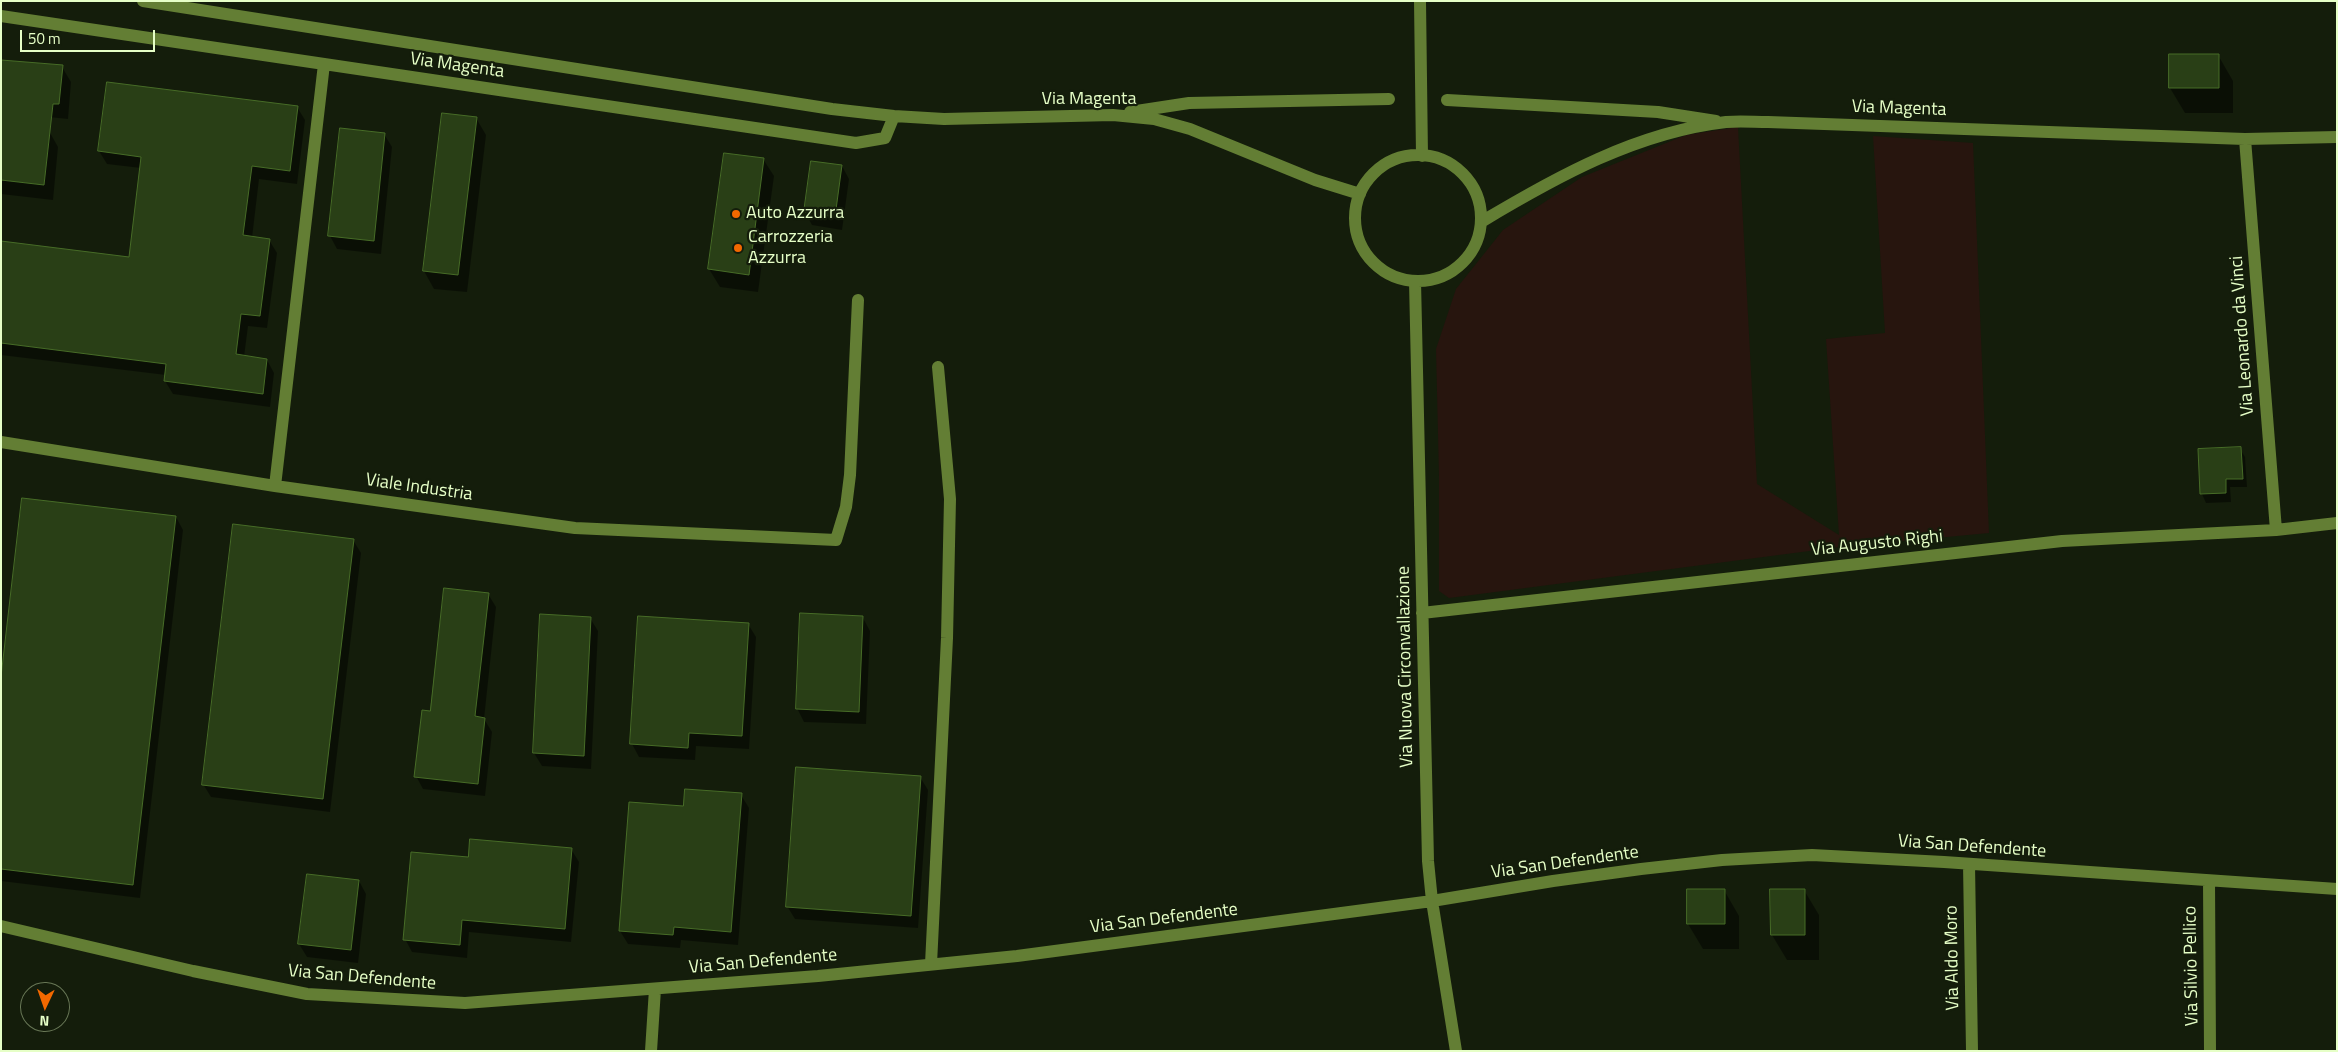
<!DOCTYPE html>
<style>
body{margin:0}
#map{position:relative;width:2338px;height:1052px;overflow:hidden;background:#141d0b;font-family:"Titillium Web",sans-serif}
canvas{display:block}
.frame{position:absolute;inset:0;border:2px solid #e6ffc7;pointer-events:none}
.north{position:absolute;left:20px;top:982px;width:50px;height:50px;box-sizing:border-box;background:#141d0b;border:1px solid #687756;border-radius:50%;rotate:183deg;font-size:14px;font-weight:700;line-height:20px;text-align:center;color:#e6ffc7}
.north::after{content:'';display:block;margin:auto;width:18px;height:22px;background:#f26800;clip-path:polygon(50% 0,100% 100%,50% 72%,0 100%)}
.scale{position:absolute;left:20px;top:30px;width:135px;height:22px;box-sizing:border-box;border:2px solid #e6ffc7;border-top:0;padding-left:6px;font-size:15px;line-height:18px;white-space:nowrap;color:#e6ffc7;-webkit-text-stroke:4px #141d0b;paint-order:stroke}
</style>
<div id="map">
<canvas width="2338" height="1052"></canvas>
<div class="frame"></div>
<div class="north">N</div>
<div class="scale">50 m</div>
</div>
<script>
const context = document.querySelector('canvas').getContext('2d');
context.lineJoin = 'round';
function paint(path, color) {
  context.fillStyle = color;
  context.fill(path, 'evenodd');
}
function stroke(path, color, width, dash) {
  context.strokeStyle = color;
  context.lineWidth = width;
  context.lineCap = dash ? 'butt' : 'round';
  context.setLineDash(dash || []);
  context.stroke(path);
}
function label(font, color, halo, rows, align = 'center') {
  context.font = font + ' "Titillium Web",sans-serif';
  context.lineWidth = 4.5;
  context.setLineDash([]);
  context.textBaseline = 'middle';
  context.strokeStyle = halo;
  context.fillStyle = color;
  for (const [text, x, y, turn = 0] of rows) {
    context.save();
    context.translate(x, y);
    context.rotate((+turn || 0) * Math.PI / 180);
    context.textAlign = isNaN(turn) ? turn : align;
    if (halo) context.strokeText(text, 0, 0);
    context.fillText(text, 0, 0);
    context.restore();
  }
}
paint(new Path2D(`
 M1738 127 1757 484 1839 535 1826 339 1885 333 1873 136 1973 143 1989 533 1840 547 1449 598 1439 591V476L1436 349 1456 289 1503 230 1582 177 1686 135Z`), '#27150e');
paint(new Path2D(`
 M2218 55 2233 81V113H2185L2170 88Z
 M62 67 71 82 68 119 1 112Z
 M297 107 305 120 297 184 259 179 252 238 269 240 277 253 267 328 248 326 244 357 267 360 274 373 270 407 173 394 165 381 166 375 1 355V242L130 258 141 168 107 164 99 151Z
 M443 114 476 118 486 135 467 292 434 289 424 271Z
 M1 126 49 131 58 147 53 200 1 194Z
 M384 134 392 147 381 254 337 249 330 236Z
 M725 154 763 159 774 176 758 292 720 287 709 269Z
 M842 166 849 179 842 230 812 225 805 212Z
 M2240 449 2245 457 2247 487H2230L2231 502 2206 503 2202 494 2200 450Z
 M176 517 183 530 140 898 1 881V687Z
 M353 540 361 553 330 812 211 797 203 784Z
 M488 594 496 607 484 719 492 732 485 796 423 789 416 776 431 713Z
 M541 615 590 618 598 631 591 769 542 766 534 753Z
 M863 618 870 631 866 724 804 722 797 708Z
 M748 624 756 637 749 749 696 746 695 760 639 757 632 744Z
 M920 777 928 790 918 928 795 919 787 906Z
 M741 795 749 808 738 945 681 940 680 948 628 944 620 931 685 807Z
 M571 849 579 862 571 942 469 932 467 958 412 952 405 939 469 859Z
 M359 881 366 894 358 963 307 957 299 944Z
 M1724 890 1739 916V949H1703L1688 924Z
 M1804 890 1819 915V960H1787L1772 935Z`), '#0007');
const building = new Path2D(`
 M2169 54H2219V88H2169Z
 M1 60 63 65 59 104H53L44 185 1 180Z
 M107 82 298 106 290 171 252 166 243 235 270 239 260 316 241 314 236 354 267 359 263 394 164 381 166 364 1 343V241L129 257 141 157 98 151Z
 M442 113 477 117 458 275 423 271Z
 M340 128 385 133 374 241 328 236Z
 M724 153 764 158 749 275 708 269Z
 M811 161 842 165 835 217 804 212Z
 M2241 447 2243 479H2226V493L2200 494 2198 449Z
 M22 498 176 516 133 885 1 869V677Z
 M233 524 354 539 323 799 202 785Z
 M444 588 489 593 475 716 485 718 478 784 414 777 422 710 430 711Z
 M800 613 863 616 859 712 796 709Z
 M540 614 591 617 584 756 533 753Z
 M638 616 749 623 742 736 689 733 688 748 630 744Z
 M796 767 921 776 911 916 786 907Z
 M685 789 742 793 731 932 674 927 673 935 619 931 629 802 683 806Z
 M470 839 572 848 565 929 462 920 460 945 403 940 411 852 468 857Z
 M307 874 359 880 351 950 298 944Z
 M1687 889H1725V924H1687Z
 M1770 889H1805V935H1771Z`);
paint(building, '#293f16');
stroke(building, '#476c27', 1);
stroke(new Path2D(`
 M143 1 832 109 894 116 944 119 1113 115 1154 119 1190 129 1315 180 1360 194
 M1420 1 1422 156
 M1 16 856 143 885 138 894 116
 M1447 100 1658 112 1716 121
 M1130 112 1189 103 1389 99
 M2245 139 2276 530
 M1355 218a63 63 0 1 1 126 0a63 63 0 1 1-126 0Z
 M1481 222C1556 177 1637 132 1726 122 1740 121 1754 122 1768 122L2245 139 2337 137
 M1415 281 1428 861 1432 901 1456 1051
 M1 442 275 486 575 528 836 540 846 507 850 475 858 300
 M275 486 324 64
 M1422 613 2062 541 2276 530 2337 523
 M1969 864 1972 1051
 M2209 881 2210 1051
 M1 926 193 971 307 994 465 1003 818 976 1017 956 1432 901 1553 881 1641 869 1722 860 1812 855 1944 862 2337 889
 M931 964 947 638 950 499 938 367
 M651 1051 655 989`), '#637e34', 12);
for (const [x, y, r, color] of [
 [736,214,5,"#f26800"],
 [738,248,5,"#f26800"]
]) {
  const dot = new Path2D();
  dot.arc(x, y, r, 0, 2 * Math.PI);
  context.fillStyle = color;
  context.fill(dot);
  stroke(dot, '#141d0b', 2);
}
label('18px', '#e6ffc7', '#141d0b', [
 ["Via Magenta",457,66,8],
 ["Via Magenta",1089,100],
 ["Via Magenta",1899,109,2],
 ["Via Leonardo da Vinci",2243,336,-94],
 ["Viale Industria",419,488,8],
 ["Via Augusto Righi",1877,544,-6],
 ["Via Nuova Circonvallazione",1406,667,-91],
 ["Via San Defendente",1972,847,4],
 ["Via San Defendente",1565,863,-8],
 ["Via San Defendente",1164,919,-7],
 ["Via Aldo Moro",1953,958,-91],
 ["Via San Defendente",763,962,-5],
 ["Via Silvio Pellico",2192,966,-91],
 ["Via San Defendente",362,978,5]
]);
label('18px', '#e6ffc7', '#141d0b', [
 ["Auto Azzurra",746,214],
 ["Carrozzeria",748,238],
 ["Azzurra",748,259]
], 'left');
</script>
